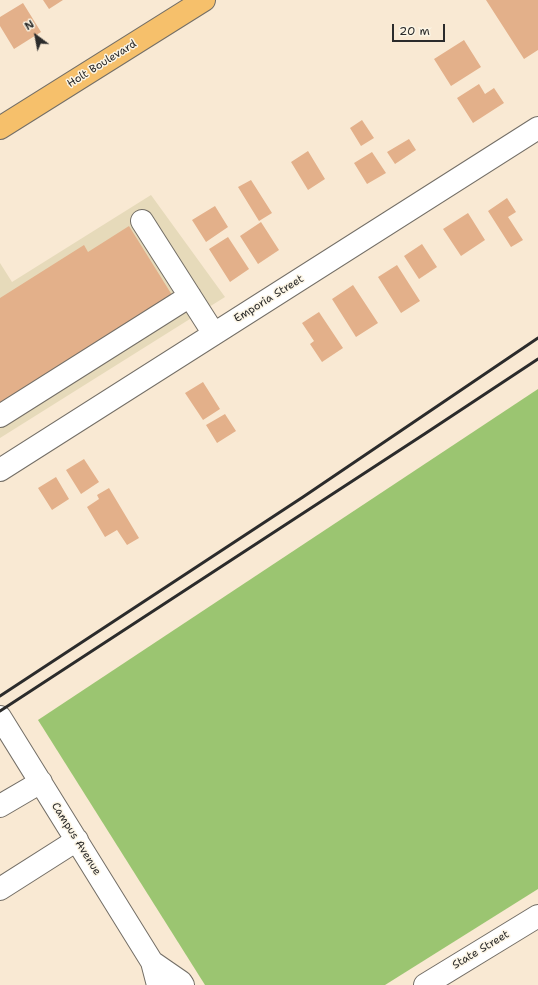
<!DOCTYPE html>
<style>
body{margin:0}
#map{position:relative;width:538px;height:985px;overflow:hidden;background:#f9e9d3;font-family:"Shantell Sans",sans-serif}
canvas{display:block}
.north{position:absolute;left:16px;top:16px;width:40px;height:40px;-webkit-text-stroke:3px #fcf5e5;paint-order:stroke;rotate:328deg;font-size:11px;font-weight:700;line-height:16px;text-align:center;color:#2b2b2b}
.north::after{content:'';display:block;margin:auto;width:14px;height:18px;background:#2b2b2b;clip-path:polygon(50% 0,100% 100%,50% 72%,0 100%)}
.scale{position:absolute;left:392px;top:24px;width:53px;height:18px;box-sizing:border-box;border:2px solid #2b2b2b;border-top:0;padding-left:5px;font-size:12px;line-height:14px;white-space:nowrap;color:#2b2b2b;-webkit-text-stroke:3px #fcf5e5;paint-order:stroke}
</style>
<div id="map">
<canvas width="538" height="985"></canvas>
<div class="north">N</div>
<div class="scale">20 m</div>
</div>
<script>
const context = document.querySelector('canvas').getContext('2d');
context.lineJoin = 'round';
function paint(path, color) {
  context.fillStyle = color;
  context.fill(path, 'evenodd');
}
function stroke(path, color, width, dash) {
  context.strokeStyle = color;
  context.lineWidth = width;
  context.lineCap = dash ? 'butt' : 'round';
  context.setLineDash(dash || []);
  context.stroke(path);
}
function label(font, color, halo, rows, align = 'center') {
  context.font = font + ' "Shantell Sans",sans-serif';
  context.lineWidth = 3;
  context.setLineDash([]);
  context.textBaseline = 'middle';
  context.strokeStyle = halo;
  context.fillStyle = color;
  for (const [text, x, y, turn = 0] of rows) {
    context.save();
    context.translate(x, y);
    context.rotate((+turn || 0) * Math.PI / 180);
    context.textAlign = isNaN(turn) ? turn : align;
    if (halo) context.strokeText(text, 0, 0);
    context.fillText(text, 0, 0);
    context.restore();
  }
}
paint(new Path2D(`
 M151 195 225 297 0 438V263L12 282Z`), '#e6daba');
paint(new Path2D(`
 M538 389V889L385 985H205L38 720Z`), '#9bc571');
paint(new Path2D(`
 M43 0H63L49 9Z
 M486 0H538V50L524 59Z
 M23 3 41 32 14 49 0 26V17Z
 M464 40 481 67 451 86 434 59Z
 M479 84 485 94 494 88 504 103 473 123 457 98Z
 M362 120 374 138 361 146 350 128Z
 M409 139 416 150 395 164 387 152Z
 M308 151 325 179 308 190 291 162Z
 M372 152 386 173 367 184 354 163Z
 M251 180 272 213 259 221 238 187Z
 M507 198 516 212 508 217 523 240 511 247 488 211Z
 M215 206 228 227 206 242 192 220Z
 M468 213 485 240 461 256 443 229Z
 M261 222 279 250 258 264 240 236Z
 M129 226 172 295 0 403V298L84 245 88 252Z
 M228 237 249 269 230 282 209 249Z
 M422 244 437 267 419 279 404 256Z
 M397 265 420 301 401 313 378 277Z
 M353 285 378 323 356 337 332 299Z
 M319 312 343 348 322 362 310 344 314 341 302 323Z
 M203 382 220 409 203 420 185 393Z
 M225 414 236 431 217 443 206 425Z
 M84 459 99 482 81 494 66 470Z
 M56 477 69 499 52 510 38 488Z
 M109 488 139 538 127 545 117 530 105 537 87 507 99 499 97 495Z`), '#e3b08a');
const minor = new Path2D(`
 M142 221 214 334
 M0 416 190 296
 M0 470 538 128
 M0 717 152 962 158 985
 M0 806 41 782
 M0 889 77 840
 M152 962 181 982 183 985
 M425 985 538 916`);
const major = new Path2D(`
 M0 128 204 0`);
stroke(minor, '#736e66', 24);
stroke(major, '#736e66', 24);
stroke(minor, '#fff', 22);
stroke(major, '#f6c06b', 22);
stroke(new Path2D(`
 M0 696 303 497 538 338
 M0 711 426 433 538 359`), '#2b2b2b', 3);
label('11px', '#2b2b2b', '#fcf5e5', [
 ["Holt Boulevard",102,64,-32],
 ["Emporia Street",269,299,-32],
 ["Campus Avenue",76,839,58],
 ["State Street",481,950,-31]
]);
</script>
